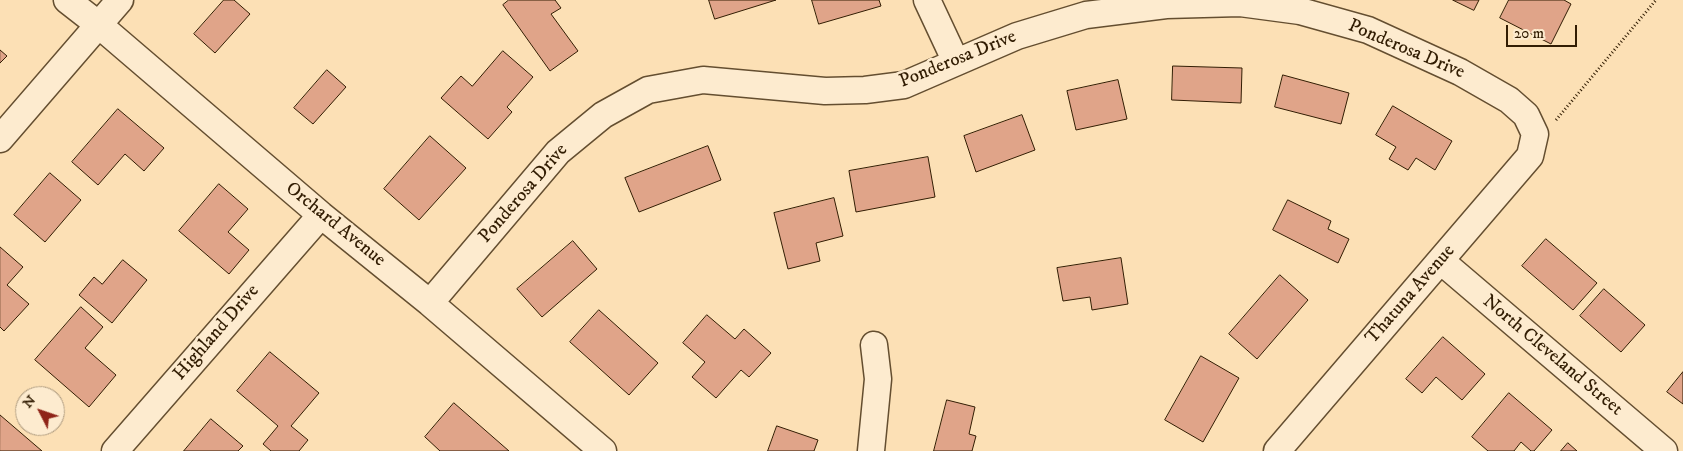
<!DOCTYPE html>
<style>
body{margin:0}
#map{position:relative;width:1683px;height:451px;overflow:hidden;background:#fce0b5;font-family:"IM FELL DW Pica",serif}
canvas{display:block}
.north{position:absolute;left:15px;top:386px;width:50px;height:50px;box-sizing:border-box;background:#fdebcf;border:1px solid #ac997d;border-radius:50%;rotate:311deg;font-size:14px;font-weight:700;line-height:20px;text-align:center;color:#321d03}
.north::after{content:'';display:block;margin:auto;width:18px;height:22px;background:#8f2418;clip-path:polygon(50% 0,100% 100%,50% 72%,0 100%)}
.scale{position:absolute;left:1506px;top:25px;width:71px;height:22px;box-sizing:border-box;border:2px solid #321d03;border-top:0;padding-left:6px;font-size:15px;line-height:18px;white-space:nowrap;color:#321d03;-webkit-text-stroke:4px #fdebcf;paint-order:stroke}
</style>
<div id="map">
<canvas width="1683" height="451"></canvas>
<div class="north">N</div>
<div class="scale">20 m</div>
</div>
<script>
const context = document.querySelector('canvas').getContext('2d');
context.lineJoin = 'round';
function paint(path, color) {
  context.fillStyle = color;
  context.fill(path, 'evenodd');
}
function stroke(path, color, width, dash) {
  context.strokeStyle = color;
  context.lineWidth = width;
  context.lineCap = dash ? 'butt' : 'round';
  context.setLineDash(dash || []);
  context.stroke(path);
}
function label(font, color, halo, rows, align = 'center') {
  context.font = font + ' "IM FELL DW Pica",serif';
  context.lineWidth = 5;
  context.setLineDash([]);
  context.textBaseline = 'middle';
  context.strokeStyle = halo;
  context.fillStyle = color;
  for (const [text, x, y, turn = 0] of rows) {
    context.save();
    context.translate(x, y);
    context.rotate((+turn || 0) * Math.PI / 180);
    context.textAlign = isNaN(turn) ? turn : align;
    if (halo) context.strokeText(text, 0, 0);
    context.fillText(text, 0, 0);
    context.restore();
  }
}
const building = new Path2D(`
 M224 0H234L250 14 215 53 194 34Z
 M509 0H555L561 8 551 14 578 51 550 71 503 5Z
 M709 0H776L715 19Z
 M812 0H879L881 6 819 24Z
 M1453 0H1479L1474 10Z
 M1509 0H1564L1571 4 1551 44 1500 18Z
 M0 50 7 56 0 63Z
 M503 51 533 77 507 107 512 112 488 139 441 98 461 76 472 86Z
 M1173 66 1242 68 1241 103 1172 100Z
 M327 70 346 87 313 124 294 108Z
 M1283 75 1349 93 1341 124 1275 107Z
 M1118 80 1127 119 1076 130 1067 91Z
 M1393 106 1452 141 1435 170 1416 158 1408 170 1389 159 1396 147 1376 135Z
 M118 109 164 148 144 171 125 154 98 185 72 162Z
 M1022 115 1035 150 976 172 964 136Z
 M430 136 466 168 419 220 384 189Z
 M708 146 721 180 639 212 625 178Z
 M928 157 935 197 856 212 849 171Z
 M50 173 81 200 45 242 14 215Z
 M219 184 248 209 228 232 249 250 229 274 179 231Z
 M834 198 843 236 816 243 820 261 788 269 774 213Z
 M1288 200 1331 221 1328 229 1349 239 1338 263 1273 230Z
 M1546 239 1597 283 1573 310 1522 266Z
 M573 241 597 269 542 317 517 289Z
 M0 247 23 267 7 285 29 304 4 331 0 327Z
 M1121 258 1128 304 1092 310 1090 297 1063 301 1057 268Z
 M123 260 147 280 112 323 79 295 94 277 102 284Z
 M1280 275 1308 300 1257 359 1229 334Z
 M1604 289 1645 325 1621 352 1580 316Z
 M81 307 103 327 85 348 116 375 89 407 35 360Z
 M599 310 658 363 629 395 570 342Z
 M707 315 735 339 744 329 771 353 749 377 741 370 716 398 692 377 705 362 683 343Z
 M1443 337 1485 374 1462 400 1436 377 1422 393 1406 379Z
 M270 352 319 393 291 426 308 440 299 451H271L263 444 278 426 237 391Z
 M1201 356 1239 378 1203 442 1165 420Z
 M1683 372V404L1667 392Z
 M1509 393 1552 430 1534 451H1531L1521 442 1514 451H1488L1472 437Z
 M947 400 975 407 969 434 976 436 972 451H934Z
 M454 403 509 451H440L425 437Z
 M0 415 42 451H0Z
 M211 419 243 446 238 451H184Z
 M777 426 818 440 814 451H768Z
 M1568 443 1577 451H1561Z`);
paint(building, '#e0a489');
stroke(building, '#321d03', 1);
const minor = new Path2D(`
 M67 0 99 25 321 215 430 303 603 451
 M927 0 956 62
 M0 139 120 0
 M1441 261 1664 451
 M430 303 558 152 603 115 648 90 703 80 825 91 865 90 904 85 1017 36 1086 15 1166 5 1240 3 1300 11 1368 30 1460 72 1509 100 1526 115 1535 134 1530 156 1277 451
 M115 451 321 215
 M871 451 878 379 874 345`);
stroke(minor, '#644e30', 29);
stroke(new Path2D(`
 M1556 120 1656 0`), '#321d03', 3, [1, 2.5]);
stroke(minor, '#fdebcf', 26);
label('19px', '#321d03', '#fdebcf', [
 ["Ponderosa Drive",1406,50,23],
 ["Ponderosa Drive",958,60,-22],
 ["Ponderosa Drive",524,194,-49],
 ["Orchard Avenue",335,225,39],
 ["Thatuna Avenue",1411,295,-49],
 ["Highland Drive",217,333,-49],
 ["North Cleveland Street",1552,356,40]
]);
</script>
